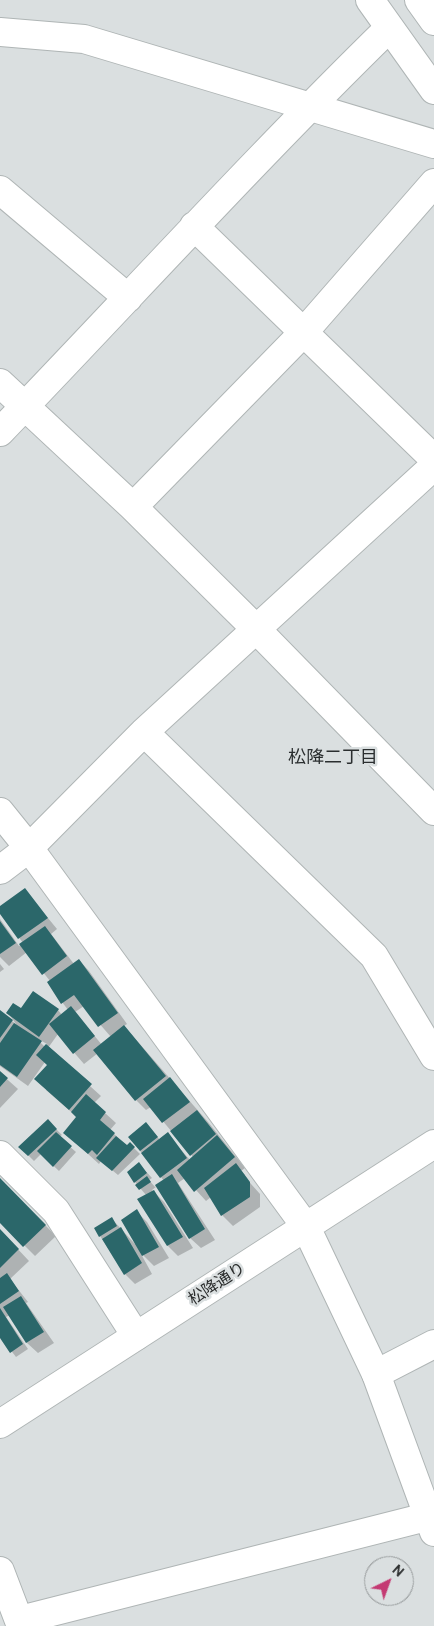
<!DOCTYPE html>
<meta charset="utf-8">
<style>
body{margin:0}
#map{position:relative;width:434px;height:1626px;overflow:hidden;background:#dadfe0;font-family:Cabin,sans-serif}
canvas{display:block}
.north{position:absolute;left:364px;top:1556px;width:50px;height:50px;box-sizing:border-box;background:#dadfe0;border:1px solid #939798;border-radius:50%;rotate:42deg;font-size:14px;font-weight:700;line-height:20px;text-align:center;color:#292b2b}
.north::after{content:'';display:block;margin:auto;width:18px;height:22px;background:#c43a73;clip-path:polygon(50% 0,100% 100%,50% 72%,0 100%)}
</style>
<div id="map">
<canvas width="434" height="1626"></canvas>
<div class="north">N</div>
</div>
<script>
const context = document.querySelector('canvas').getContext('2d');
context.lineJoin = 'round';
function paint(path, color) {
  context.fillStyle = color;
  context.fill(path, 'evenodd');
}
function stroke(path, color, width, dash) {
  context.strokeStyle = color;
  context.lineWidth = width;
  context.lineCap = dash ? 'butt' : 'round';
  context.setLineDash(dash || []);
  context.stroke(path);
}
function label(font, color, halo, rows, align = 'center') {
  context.font = font + ' Cabin,"Noto Sans JP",sans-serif';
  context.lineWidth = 5;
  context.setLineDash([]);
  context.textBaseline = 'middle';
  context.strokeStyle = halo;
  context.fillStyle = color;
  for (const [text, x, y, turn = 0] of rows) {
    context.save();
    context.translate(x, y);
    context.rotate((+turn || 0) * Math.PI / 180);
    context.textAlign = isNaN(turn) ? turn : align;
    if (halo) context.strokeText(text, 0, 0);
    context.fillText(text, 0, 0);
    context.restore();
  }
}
paint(new Path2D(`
 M25 890 57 929 51 934 74 964 79 960 89 971 127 1024 124 1026 208 1122 245 1168 241 1171 245 1175H243L260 1194V1207L233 1226 222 1215 211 1197 206 1201 185 1178 178 1183 215 1240 201 1248 190 1238 157 1186 152 1190 164 1202 193 1248 178 1256 168 1246 139 1199 146 1195 135 1182 139 1164 152 1178 149 1180 155 1187 164 1181 129 1137 151 1129 160 1140 167 1134 190 1160 193 1157 151 1107 146 1110 136 1100 98 1053 84 1064 58 1034 48 1048 101 1096 94 1103 116 1123 110 1130 128 1147 130 1144 140 1154 118 1175 101 1161 99 1164 76 1143 77 1117 46 1090 48 1065 45 1062 28 1086 0 1066V1012L16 1024 8 1013 21 1010H58L62 1015 68 1010 48 983 50 981 27 952 9 966 0 957V919L19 946 23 943 0 912V907ZM84 1006 111 1037 102 1045 75 1012ZM40 1040 47 1044 45 1047 39 1041Z
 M0 964 4 969 0 972Z
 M0 1073 18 1089 0 1108Z
 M48 1121 62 1135 59 1137 76 1152 59 1171 41 1154 34 1161 20 1147Z
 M0 1180 56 1236 35 1256 1 1222 0 1224Z
 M136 1211 147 1222 169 1258 154 1266 140 1252 152 1274 135 1284 125 1274 100 1236 112 1219 135 1244Z
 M0 1230 29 1261 10 1279 28 1302 26 1303 54 1343 38 1353 27 1343 10 1315 6 1317 28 1349 16 1357 0 1336Z`), '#0003');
paint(new Path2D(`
 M25 888 48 918 18 939 0 914V906Z
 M0 921 16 943 0 954Z
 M45 926 67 956 42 975 19 944Z
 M79 959 118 1013 98 1027 74 995 61 1004 47 982Z
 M33 991 59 1009 39 1037 6 1013 13 1003 21 1008Z
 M71 1006 95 1036 73 1054 49 1024Z
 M0 1010 13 1020 0 1038Z
 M14 1023 42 1041 17 1077 0 1065V1043Z
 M124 1025 166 1076 135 1101 93 1050Z
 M46 1044 92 1084 69 1110 34 1079 47 1065 36 1055Z
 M0 1071 8 1078 0 1087Z
 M170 1077 190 1102 162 1123 143 1099Z
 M86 1094 106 1112 100 1120 115 1133 97 1155 92 1150 88 1154 63 1133 76 1117 71 1112Z
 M197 1110 216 1134 190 1156 170 1131Z
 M48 1119 57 1129 28 1156 18 1147Z
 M146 1122 158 1137 140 1151 128 1137Z
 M56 1132 72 1146 53 1167 37 1151Z
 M168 1132 187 1158 160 1178 141 1153Z
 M217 1135 235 1157 194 1192 177 1170Z
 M116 1136 127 1145 130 1142 135 1147 112 1171 96 1158Z
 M139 1162 147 1173 134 1183 127 1172Z
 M236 1163 250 1182V1197L221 1216 204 1188Z
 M172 1174 205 1229 189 1239 155 1185Z
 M147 1176 151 1182 139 1190 135 1185Z
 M0 1178 46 1225 23 1247 0 1223Z
 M154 1190 183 1237 167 1246 137 1199Z
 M137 1209 159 1247 142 1256 121 1220Z
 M112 1217 117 1226 99 1237 94 1228Z
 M121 1227 142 1263 124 1275 102 1239Z
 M0 1229 19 1249 0 1268Z
 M7 1273 19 1291 0 1304V1278Z
 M21 1296 44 1332 26 1343 3 1307Z
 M0 1308 23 1344 10 1353 0 1338Z`), '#2b676a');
const minor = new Path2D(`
 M0 32 84 39 434 144
 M0 190 128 298
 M194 226 434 459
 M0 383 133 507 256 629 434 811
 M0 432C130 297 255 159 389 28
 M133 507 303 333 434 183
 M144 732 374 956 434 1056
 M0 870 29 848 144 732 434 466
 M0 1155 56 1211 136 1336
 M376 1374 434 1344
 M0 1571 21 1626
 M20 1620 434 1515`);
const tertiary = new Path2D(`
 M0 812 29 848 306 1227 376 1374 434 1532
 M0 1424 434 1144`);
const primary = new Path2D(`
 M370 0 434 90
 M419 0 434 21`);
stroke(minor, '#afb5b5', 30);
stroke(tertiary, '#afb5b5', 30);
stroke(primary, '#afb5b5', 30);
stroke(minor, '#fff', 28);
stroke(tertiary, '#fff', 28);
stroke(primary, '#fff', 28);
label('16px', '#292b2b', '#dadfe0', [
 ["松降通り",217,1284,-33]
]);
label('18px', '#2a2e2f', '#dadfe0', [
 ["松降二丁目",333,758]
]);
</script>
